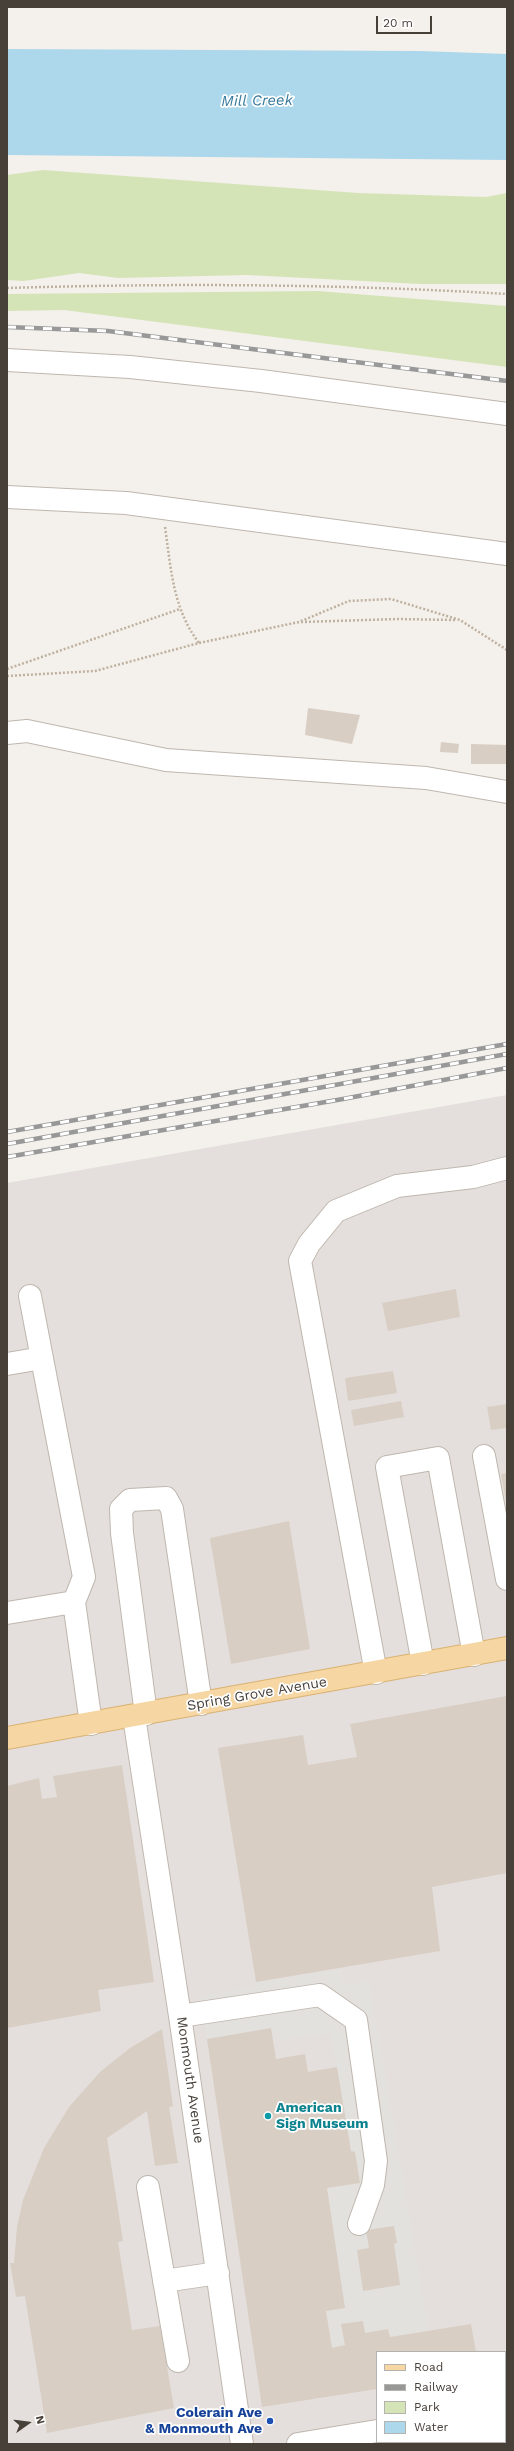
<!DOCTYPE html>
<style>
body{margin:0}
#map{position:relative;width:514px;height:2451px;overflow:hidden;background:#f4f0eb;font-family:"Work Sans",sans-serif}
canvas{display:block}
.frame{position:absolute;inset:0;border:8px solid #474039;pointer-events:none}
.legend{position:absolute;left:376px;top:2351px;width:130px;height:92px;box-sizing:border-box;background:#fff;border:1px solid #b5b3b0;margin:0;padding:5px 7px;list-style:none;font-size:12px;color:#474039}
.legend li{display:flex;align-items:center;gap:8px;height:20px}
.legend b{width:20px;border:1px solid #b5b3b0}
.north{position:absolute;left:8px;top:2403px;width:40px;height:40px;-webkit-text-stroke:3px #fff;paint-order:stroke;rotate:76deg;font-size:11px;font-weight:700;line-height:16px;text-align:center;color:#474039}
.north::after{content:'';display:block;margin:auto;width:14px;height:18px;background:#474039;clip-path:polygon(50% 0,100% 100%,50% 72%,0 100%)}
.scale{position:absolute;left:376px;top:16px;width:56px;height:18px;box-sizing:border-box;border:2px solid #474039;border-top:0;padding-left:5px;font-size:12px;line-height:14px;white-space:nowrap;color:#474039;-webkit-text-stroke:3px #fff;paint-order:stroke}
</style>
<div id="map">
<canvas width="514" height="2451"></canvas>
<div class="frame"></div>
<ul class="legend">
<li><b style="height:5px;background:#f6d6a2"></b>Road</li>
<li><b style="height:5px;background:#989898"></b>Railway</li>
<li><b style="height:11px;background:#d4e4b7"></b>Park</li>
<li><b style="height:11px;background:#add7eb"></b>Water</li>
</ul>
<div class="north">N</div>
<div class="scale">20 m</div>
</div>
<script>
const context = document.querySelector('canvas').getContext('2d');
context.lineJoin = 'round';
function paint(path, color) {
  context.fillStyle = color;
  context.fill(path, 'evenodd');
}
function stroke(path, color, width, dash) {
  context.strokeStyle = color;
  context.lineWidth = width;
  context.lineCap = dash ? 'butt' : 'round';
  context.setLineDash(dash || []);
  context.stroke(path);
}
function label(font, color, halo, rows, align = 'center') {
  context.font = font + ' "Work Sans",sans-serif';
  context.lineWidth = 3.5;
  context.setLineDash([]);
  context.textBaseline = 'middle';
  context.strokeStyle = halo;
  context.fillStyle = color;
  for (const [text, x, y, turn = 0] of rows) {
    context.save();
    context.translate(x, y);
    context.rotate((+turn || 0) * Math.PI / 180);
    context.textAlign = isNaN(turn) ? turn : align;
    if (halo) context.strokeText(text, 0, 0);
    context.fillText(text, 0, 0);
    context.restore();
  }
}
paint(new Path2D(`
 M507 1095V2444H7V1183ZM377 2352H505V2442H377Z`), '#e4dfdc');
paint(new Path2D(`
 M43 170 358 193 486 197 507 193V284H421L247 275 118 278 79 273 24 281 7 280V175Z
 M318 291 507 306V367L64 310 7 311V294Z`), '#d4e4b7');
paint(new Path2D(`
 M341 1969 343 1985 369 1981 429 2331 390 2337 388 2329 365 2333 363 2321 342 2324 345 2345 332 2348 326 2311 327 2188 355 2152 351 2151 331 2033 273 2041 271 2028 207 2039 200 1996 256 1987V1982Z`), '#e3e1de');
paint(new Path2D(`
 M7 49 420 51 507 54V160L7 155Z`), '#add7eb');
paint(new Path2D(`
 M308 708 360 715 352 744 305 735Z
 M441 742 459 744 458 753 440 752Z
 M471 744 507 745V764H471Z
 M456 1289 460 1317 388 1331 382 1303Z
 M393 1371 397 1393 348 1401 345 1378Z
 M401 1401 404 1417 354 1426 351 1410Z
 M507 1404V1428L491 1430 487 1407Z
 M507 1473V1502H506L501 1474Z
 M289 1521 310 1649 231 1664 210 1538Z
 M507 1696V1873L432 1887 440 1951 256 1982 218 1748 303 1735 308 1765 357 1757 350 1724Z
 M122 1765 154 1982 98 1990 101 2011 7 2028V1786L39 1778 42 1799 57 1797 53 1776Z
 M271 2028 276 2059 305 2054 308 2072 337 2067 351 2151 355 2152 360 2183 327 2188 345 2308 326 2311 332 2348 345 2345 341 2324 363 2321 365 2333 388 2329 390 2337 471 2324 476 2352H377V2389L262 2407 207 2039Z
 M162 2029 173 2106 169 2107 178 2163 155 2166 147 2111 107 2138 123 2241 118 2242 132 2330 160 2326 174 2408 47 2433 25 2296 16 2297 10 2263H14L17 2227 23 2200 44 2148 69 2107 100 2072 130 2048Z
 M394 2226 397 2243 394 2244 400 2285 363 2291 357 2250 369 2248 366 2230Z`), '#d8cec4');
const minor = new Path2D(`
 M7 360 130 367 261 381 507 414
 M7 497 126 503 507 554
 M7 733 27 731 166 760 426 778 507 792
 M30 1296 84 1577 74 1602 91 1724
 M7 1364 42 1358
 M484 1456 507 1579
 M7 1613 74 1602
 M423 1664 387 1467 438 1458 474 1655
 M376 1673 300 1261 309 1244 336 1211 397 1186 473 1177 507 1168
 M146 1714 122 1533 121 1509 130 1500 166 1498 172 1509 201 1704
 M134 1717 180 2016 242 2444
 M180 2016 320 1995 356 2020 376 2161 373 2185 359 2224
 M148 2187 178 2361
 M164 2281 218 2273
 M505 2409H507
 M298 2444 377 2431`);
const major = new Path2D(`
 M7 1738 507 1648`);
stroke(minor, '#bfb7ae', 24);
stroke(major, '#dab272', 24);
stroke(new Path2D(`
 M7 288C174 283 341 284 507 294
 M165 527C171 569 173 609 199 643
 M301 622 398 619 456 620
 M7 669 180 609
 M7 676 95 671 199 643 299 622 349 601 391 599 460 620 507 650`), '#bfb1a0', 2.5, [2, 2]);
stroke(minor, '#fff', 22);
stroke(major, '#f6d6a2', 22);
const rail = new Path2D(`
 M7 327 108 331 507 381
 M7 1132 507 1044
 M7 1144 507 1054
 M7 1157 343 1099 507 1068`);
stroke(rail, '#989898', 4.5);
stroke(rail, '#fff', 3, [9]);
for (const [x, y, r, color] of [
 [268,2116,4,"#0f9aa8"],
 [270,2421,4,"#1a4fb4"]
]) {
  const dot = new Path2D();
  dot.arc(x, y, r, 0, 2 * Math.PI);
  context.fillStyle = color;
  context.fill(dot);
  stroke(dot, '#fff', 1.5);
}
label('14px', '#474039', '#fff', [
 ["Spring Grove Avenue",257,1694,-10],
 ["Monmouth Avenue",190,2080,82]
]);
label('bold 14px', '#0d838f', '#fff', [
 ["American",276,2108],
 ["Sign Museum",276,2124]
], 'left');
label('bold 14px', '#164399', '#fff', [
 ["Colerain Ave",262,2413],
 ["& Monmouth Ave",262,2429]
], 'right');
label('italic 15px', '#37799c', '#fff', [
 ["Mill Creek",257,101,-1]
]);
</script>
